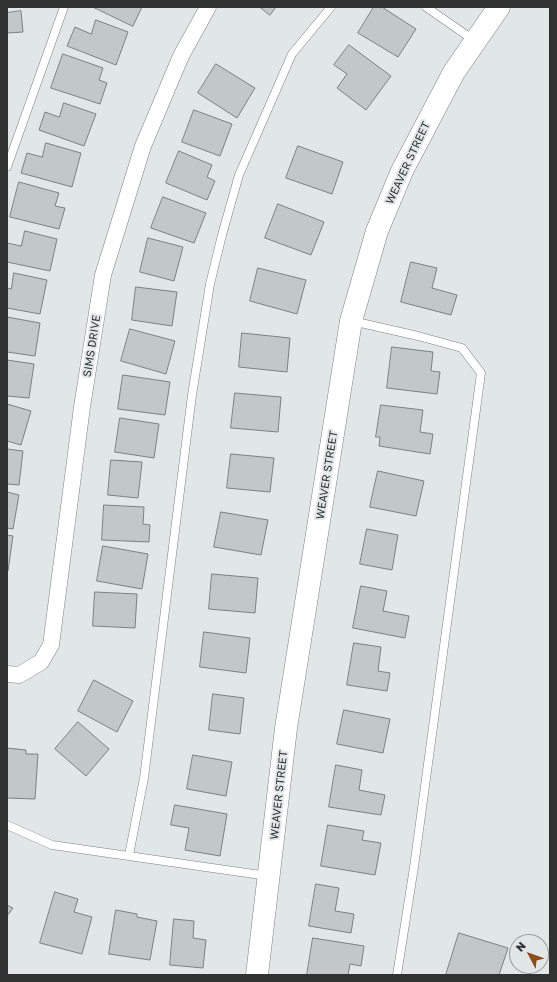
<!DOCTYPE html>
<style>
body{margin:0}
#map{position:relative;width:557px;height:982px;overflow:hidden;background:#e1e6e6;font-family:"Golos Text",sans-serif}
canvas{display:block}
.frame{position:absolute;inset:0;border:8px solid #303232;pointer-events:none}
.north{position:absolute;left:509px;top:934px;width:40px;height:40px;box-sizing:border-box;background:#e1e6e6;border:1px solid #9a9e9e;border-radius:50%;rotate:311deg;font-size:11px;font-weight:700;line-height:16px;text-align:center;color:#303232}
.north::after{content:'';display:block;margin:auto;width:14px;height:18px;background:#8e4c19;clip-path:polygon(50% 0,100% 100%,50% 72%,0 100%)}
</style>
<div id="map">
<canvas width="557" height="982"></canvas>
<div class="frame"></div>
<div class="north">N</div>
</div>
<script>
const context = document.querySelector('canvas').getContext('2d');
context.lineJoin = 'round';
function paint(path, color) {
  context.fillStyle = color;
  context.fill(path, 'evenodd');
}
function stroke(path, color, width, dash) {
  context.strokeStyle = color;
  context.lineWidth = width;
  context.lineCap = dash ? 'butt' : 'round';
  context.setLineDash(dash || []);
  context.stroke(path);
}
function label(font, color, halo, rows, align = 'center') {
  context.font = font + ' "Golos Text",sans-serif';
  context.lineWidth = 4;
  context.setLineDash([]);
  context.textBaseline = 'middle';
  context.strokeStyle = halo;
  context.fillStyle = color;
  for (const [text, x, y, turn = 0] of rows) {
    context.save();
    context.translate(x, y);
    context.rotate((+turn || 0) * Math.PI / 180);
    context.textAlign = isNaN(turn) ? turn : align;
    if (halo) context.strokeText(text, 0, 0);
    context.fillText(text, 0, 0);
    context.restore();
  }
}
const building = new Path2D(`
 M93 7H142L133 26Z
 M260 7H276L270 15Z
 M374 7H382L416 29 398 57 358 33Z
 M21 11 23 32 7 33V13Z
 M96 20 128 32 116 65 67 46 75 27 91 34Z
 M349 45 391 76 366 110 337 88 347 74 334 65Z
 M63 54 103 68 99 80 107 83 100 104 51 88Z
 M216 64 255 88 237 118 198 93Z
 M64 103 96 114 84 146 39 130 45 112 59 117Z
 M194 110 232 124 220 156 182 142Z
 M46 143 81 153 72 187 21 173 27 153 42 157Z
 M298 146 343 162 332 194 286 178Z
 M179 151 212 165 207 177 215 181 207 200 166 183Z
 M19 182 59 193 55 206 65 208 59 229 10 217Z
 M163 197 206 213 194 243 151 228Z
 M278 204 324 222 311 255 265 238Z
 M25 231 57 239 50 271 7 262V243L21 246Z
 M148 238 183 247 174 281 140 272Z
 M411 262 437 268 432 288 457 295 451 315 401 302Z
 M258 268 306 280 297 314 250 301Z
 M14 273 47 280 40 314 7 308V288L11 289Z
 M136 287 177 292 172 326 132 320Z
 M7 317 40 323 35 356 7 352Z
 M130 329 175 341 166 374 121 361Z
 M242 333 290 338 287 372 239 367Z
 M392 347 433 352 431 371 440 372 437 394 387 388Z
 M7 360 34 364 29 398 7 396Z
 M123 375 170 382 165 415 118 409Z
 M235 393 281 397 278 432 231 428Z
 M7 404 31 411 21 445 7 441Z
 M381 405 423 410 420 432 433 434 430 454 379 446 380 437H376Z
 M120 418 159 424 154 458 115 452Z
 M7 449 23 451 19 485 7 484Z
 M231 454 274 458 270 492 227 488Z
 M111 460 142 462 138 498 108 495Z
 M378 471 424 481 416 516 370 507Z
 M7 492 19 495 13 529 7 528Z
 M104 505 144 507 143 524 150 525 149 542 102 540Z
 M221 512 268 520 261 555 214 547Z
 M367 529 398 535 392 570 360 564Z
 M7 535 13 536 8 571H7Z
 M103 546 148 554 142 589 97 581Z
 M212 574 258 578 255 613 209 609Z
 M361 586 387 591 383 611 409 616 405 638 353 628Z
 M95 592 137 594 135 628 93 626Z
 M204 632 250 638 246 673 200 667Z
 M354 643 381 647 378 671 390 673 387 691 347 685Z
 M94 680 133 701 117 732 78 711Z
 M213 694 244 698 240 734 209 730Z
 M344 710 390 719 383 753 337 744Z
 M78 722 109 749 86 776 55 749Z
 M7 748 26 750V754H38L35 799 7 798Z
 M193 755 232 762 226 796 187 789Z
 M336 765 362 770 359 790 385 795 381 815 329 807Z
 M175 805 227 814 220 856 185 850 189 828 171 825Z
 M328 825 364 831 362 840 381 843 375 875 321 866Z
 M316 884 339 888 335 911 354 914 351 933 309 926Z
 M55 892 78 899 74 912 92 917 82 954 40 943Z
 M7 905 13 908 7 916Z
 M116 910 137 914V917L157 921 150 960 109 954Z
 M174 919 194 921 193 938 206 940 203 968 170 965Z
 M459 933 508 948 499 975H446Z
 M313 938 364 946 361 966 350 964 348 975H307Z`);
paint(building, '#c2c7c7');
stroke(building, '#7c8081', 1);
const lane = new Path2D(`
 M426 7 475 41
 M7 167 64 7
 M352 321 418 336 462 348 481 373 414 867 397 975
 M7 825 52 845 268 876
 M129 855 144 778 192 395 210 284 222 235 239 175 292 54 331 7`);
const street = new Path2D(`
 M7 674 19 675 41 662 51 645 82 407 103 275 143 146 181 56 208 7`);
const secondary = new Path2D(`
 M257 975 286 728 351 321 377 231 402 171 454 72 499 7`);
stroke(lane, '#7c8181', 9);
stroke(street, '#7c8181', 17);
stroke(secondary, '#7c8181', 23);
stroke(lane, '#fff', 8);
stroke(street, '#fff', 16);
stroke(secondary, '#fff', 22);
label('11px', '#303232', '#e1e6e6', [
 ["WEAVER STREET",408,163,-65],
 ["SIMS DRIVE",92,346,-81],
 ["WEAVER STREET",327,475,-81],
 ["WEAVER STREET",279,795,-84]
]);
</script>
